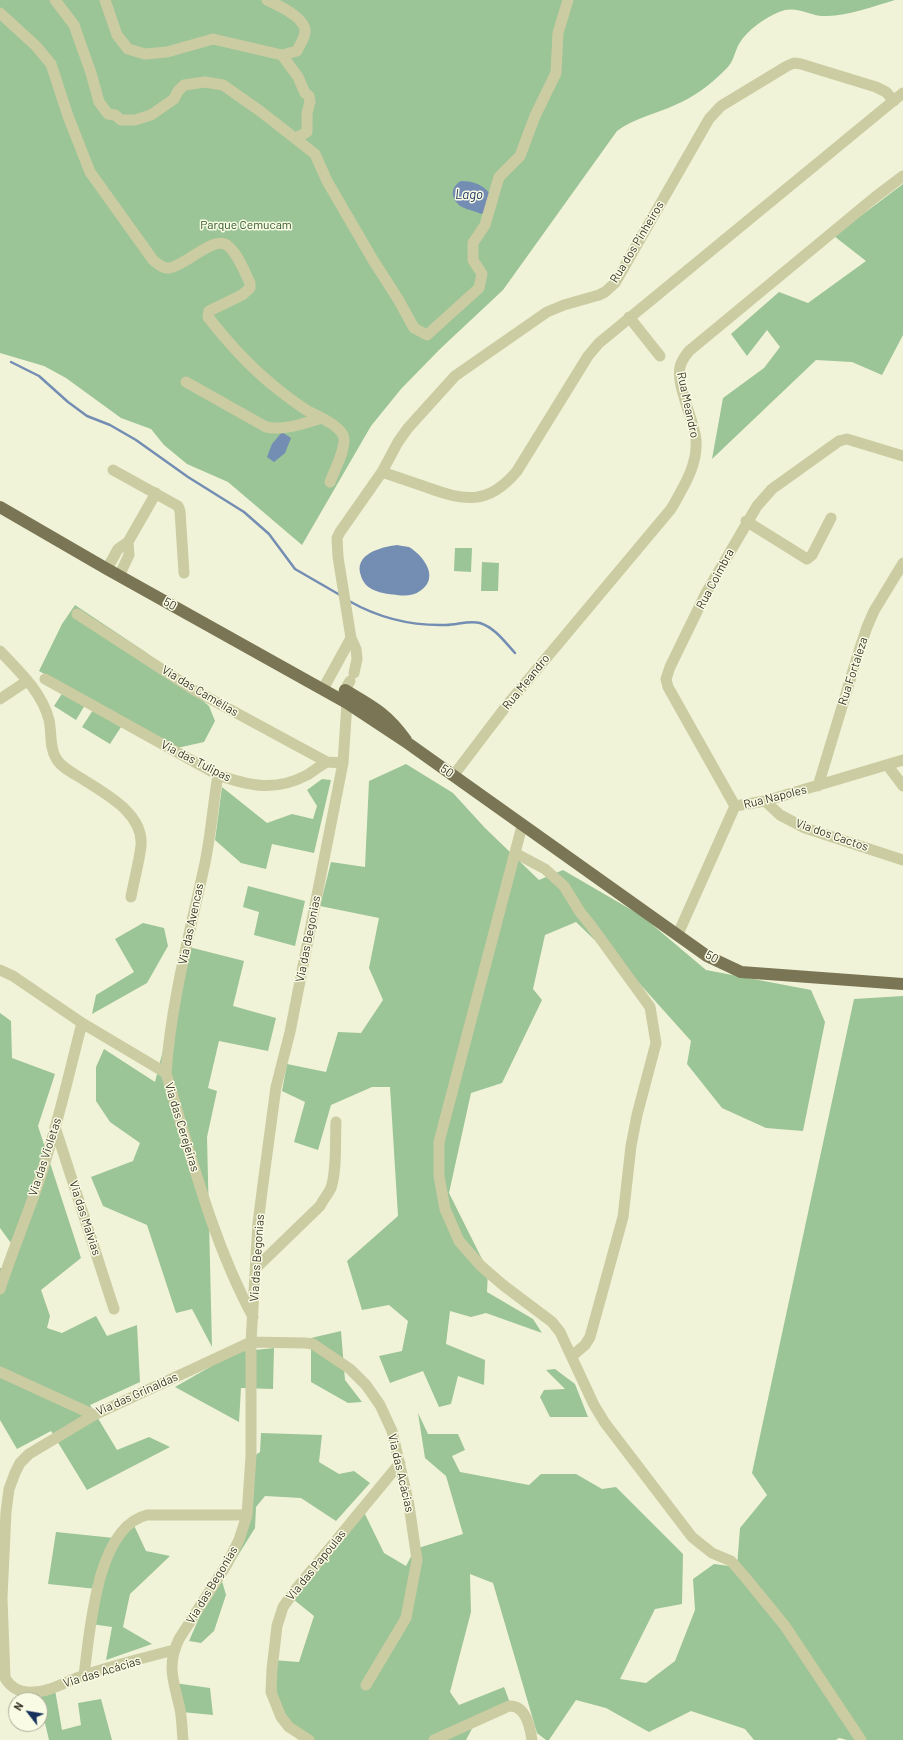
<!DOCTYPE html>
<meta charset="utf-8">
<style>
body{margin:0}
#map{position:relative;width:903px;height:1740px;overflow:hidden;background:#f1f3d8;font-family:Barlow,sans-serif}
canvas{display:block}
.north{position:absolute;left:8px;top:1692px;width:40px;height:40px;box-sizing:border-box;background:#f9fbe4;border:1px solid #abac98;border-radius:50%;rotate:301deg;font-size:11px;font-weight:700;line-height:16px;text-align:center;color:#373526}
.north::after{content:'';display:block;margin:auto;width:14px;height:18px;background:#17315c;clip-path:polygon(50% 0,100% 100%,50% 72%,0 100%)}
</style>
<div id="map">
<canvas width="903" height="1740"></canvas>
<div class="north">N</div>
</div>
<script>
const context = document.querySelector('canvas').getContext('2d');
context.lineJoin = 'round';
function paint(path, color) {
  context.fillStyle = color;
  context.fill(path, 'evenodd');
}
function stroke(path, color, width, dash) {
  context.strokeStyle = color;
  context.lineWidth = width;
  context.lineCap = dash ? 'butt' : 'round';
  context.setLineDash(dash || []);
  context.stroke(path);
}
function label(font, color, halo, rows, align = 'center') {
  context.font = font + ' Barlow,sans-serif';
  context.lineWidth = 3;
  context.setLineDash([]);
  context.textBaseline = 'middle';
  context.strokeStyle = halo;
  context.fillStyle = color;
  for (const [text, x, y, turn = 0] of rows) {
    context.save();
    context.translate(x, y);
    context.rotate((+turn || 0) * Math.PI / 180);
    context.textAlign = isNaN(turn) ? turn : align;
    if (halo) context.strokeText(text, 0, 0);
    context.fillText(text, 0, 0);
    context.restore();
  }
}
paint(new Path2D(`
 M0 0H895C874 6 848 16 827 16 810 17 796 4 779 12 765 18 747 30 739 44 734 53 734 62 725 70 711 84 693 98 675 105 656 114 634 118 617 131L503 290 440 349 401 389 371 426 302 545 228 482 187 464 164 445 151 429 121 418 66 378 44 366 0 353Z
 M903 184V335L882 375 852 362 816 360 712 459 723 398 764 368 780 347 767 330 747 356 731 334 779 292 808 303 866 261 834 236Z
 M455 548H472L471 572 454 571Z
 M482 562 499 563 498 591H481Z
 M75 605 147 653 209 706 215 721 204 742 177 748 39 671 62 624Z
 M63 692 85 705 76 720 54 706Z
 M93 710 121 727 110 744 82 727Z
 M406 764 453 793 485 828 539 880 563 870 642 916 706 970 811 990 825 1022 803 1131 766 1128 722 1108 687 1064 691 1041 639 983 576 922 545 935 533 989 542 1000 502 1083 471 1093 449 1193 488 1271 487 1292 533 1319 542 1333 486 1313 471 1317 450 1311 446 1344 485 1360 484 1385 458 1376 451 1404 439 1407 423 1371 390 1383 379 1356 402 1351 408 1321 389 1305 362 1310 347 1261 398 1216 390 1087H372L331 1105 318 1150 294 1142 305 1102 282 1091 287 1064 326 1072 338 1032 361 1033 383 1000 369 968 379 918 320 906 331 862 365 867 369 781Z
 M322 779 331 780 314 853 272 844 266 869 241 863 215 840 222 787 267 823 292 814 313 819 317 806 307 790Z
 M248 886 305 901 295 946 254 935 259 912 243 907Z
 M143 923 164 928 168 946 147 983 92 1014 96 995 134 972 115 939Z
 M189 947 244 961 233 1006 276 1018 268 1051 219 1041 208 1088 217 1091 207 1137 212 1347 192 1309 176 1313 147 1225 103 1206 91 1177 133 1161 140 1143 110 1122 96 1101V1067L104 1049 155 1082Z
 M903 996V1740H847L839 1738 836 1740H754L745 1729 691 1711 649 1732 606 1708 576 1700 549 1740H546L537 1733 493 1583 470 1574 471 1612 450 1692 459 1705 504 1687 512 1708 474 1725 466 1740H307L281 1723 272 1660 299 1662 314 1616 288 1595 363 1510 384 1553 406 1566 415 1549 463 1534 446 1476 425 1458 418 1413 428 1434H458L465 1450 452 1456 460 1472 529 1485 541 1474H576L602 1489 616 1487 683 1554 682 1604 655 1609 620 1679 646 1683 675 1661 695 1610 693 1579 714 1564 737 1567 740 1528 767 1495 752 1473 854 999Z
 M0 1013 11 1021 12 1058 55 1074 38 1126 81 1258 41 1290 50 1316 47 1328 62 1333 96 1316 107 1336 137 1325 140 1382 90 1405 117 1450 149 1437 170 1447 87 1490 51 1431 17 1449 0 1420V1268L10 1271 16 1250 0 1228Z
 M341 1331 345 1380 362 1402 348 1403 311 1382V1338Z
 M274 1348 273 1389 241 1388 239 1422 175 1387 236 1352Z
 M555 1369 575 1384 588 1417H550L540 1397 544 1390 565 1389 546 1370Z
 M261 1433 322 1435 319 1462 339 1474 354 1471 370 1483 336 1521 301 1498 265 1496 256 1507 255 1528 222 1581 226 1595 214 1631 201 1643 189 1641 210 1593 249 1516 251 1458 260 1452Z
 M131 1519 146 1551 170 1556 130 1594 123 1627 152 1644 106 1660 112 1627 91 1624 97 1589 48 1584 56 1532 114 1538Z
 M174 1683 210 1688 213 1715 182 1712Z
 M55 1690 62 1730 81 1725 78 1703 101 1699 112 1740H49L38 1694Z`), '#9bc497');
paint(new Path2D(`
 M461 181C474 181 485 185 492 197L488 210 481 214C475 211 468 210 462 207 451 200 449 188 461 181Z
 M282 432 291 438 285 453 274 462 267 457 272 444Z
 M397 545C400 546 405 546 409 547 424 556 440 578 420 591 413 596 405 596 397 595 388 594 378 593 370 588 366 586 362 580 361 576 353 554 381 547 397 545Z`), '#748db3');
stroke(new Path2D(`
 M11 362 39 376 68 402 87 416 110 425 136 440 188 477 244 512 269 534 295 569 340 595
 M349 601C379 618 412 626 446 625 457 625 469 620 480 623 495 628 504 641 515 653`), '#748db3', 2.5);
stroke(new Path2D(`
 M55 0 74 25 91 73 99 102 108 114 115 115 121 120H135L151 115 174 99 178 91 184 85 205 82 223 85 260 111 315 154 327 181 373 260 398 299 414 328 427 335 479 288 482 274 473 260V243L485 225 499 177 520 156 535 116 556 73 558 33 568 0
 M105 0 117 35 128 49 145 54 167 52 213 39 282 55 297 51C299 46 304 39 305 33 307 18 278 5 267 0
 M0 13 36 46 51 64 68 116 90 172 153 260C158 264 163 269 169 268 186 266 214 234 228 246 238 254 244 271 250 283V288L242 295 209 311 208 317C229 344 253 370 280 391 289 398 298 405 308 411 319 417 337 424 343 435 348 445 334 471 330 482
 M282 55 298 77 305 93 309 96 310 102 307 113V132L296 138
 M629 317 660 356
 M186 382 266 427C285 431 304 423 322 418
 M113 470 178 506 180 511 184 573
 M382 472C397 477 411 482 426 487 464 501 488 506 517 471L588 356 599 343 903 93
 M746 521 807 559 812 555 831 518
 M107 569 118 549 128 542 156 493
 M119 576 129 555 128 542
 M77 614 194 690 327 762
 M0 651C19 671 42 692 49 720 52 732 49 747 56 758 61 768 75 774 84 780 107 795 144 814 141 846 139 863 134 880 131 897
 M354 673 357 659 356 649 351 638 338 557 337 538 340 532 382 472 398 442 408 428 455 376 547 312 564 305 599 295 605 292 615 283 709 119 721 106 787 66 794 63 801 64 876 87 886 92 894 101
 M45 679 218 775C250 786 275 792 307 775 313 772 321 764 328 762 332 762 339 763 343 763
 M323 689 351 638
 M340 698 350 681
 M0 699 27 681
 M888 766 903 786
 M453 776 507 705 671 509C683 488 698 465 696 440 694 419 676 386 680 367 681 362 685 356 689 351L874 198 903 176
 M818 786 858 654 867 627 874 611 903 563
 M765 801 780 815 805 828 903 860
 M735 806 668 687 666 679 670 667 706 593 757 506 772 489 839 441 847 439 903 456
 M735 806 765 801 903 760
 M522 826 439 1142V1176L445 1209 459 1241 481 1266 503 1285 552 1322 560 1332 594 1405 605 1423 692 1537 712 1553 731 1561 745 1577 785 1626 861 1740
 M515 853 545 869 564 886 580 912 592 927 650 1007 656 1043 637 1115 631 1146 623 1217 590 1337 585 1345 572 1356
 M678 934 735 806
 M0 970 13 976 82 1023 166 1073C191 1155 212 1241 253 1317
 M166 1073C171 1002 190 932 205 863 211 834 213 804 218 775
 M55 1127 114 1309
 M256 1268 320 1206C323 1200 328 1194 331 1188 337 1170 335 1141 336 1122
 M0 1289C11 1255 25 1221 37 1187 56 1133 68 1077 82 1023
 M0 1372 94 1415 251 1342 305 1343 313 1344 350 1369 366 1385 380 1405 392 1431 409 1505 417 1560 406 1618 366 1685
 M94 1415 29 1454 20 1463 15 1473 9 1489 6 1512 2 1598 5 1678C11 1688 21 1693 33 1692 51 1692 68 1680 85 1675 114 1665 144 1658 174 1650
 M84 1675C90 1632 96 1527 147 1515H247
 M183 1740C182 1730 182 1719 180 1709 174 1682 166 1666 179 1639L227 1564 239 1540 247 1515 251 1456V1342L258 1223 263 1184 276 1087 290 1032 343 763 347 703
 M309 1740 289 1727 281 1717 271 1692 272 1669 277 1626 283 1607 296 1589 400 1463
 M434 1740 509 1706C526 1705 530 1727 532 1740`), '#cccca3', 11);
stroke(new Path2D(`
 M0 507 107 569 347 703 409 744 707 956 741 972 903 984
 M345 690C372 706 387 713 406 740`), '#7a7655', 12);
label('12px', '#2b5727', '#f9fbe4', [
 ["Parque Cemucam",246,225]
]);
label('12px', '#373526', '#f9fbe4', [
 ["Rua dos Pinheiros",637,242,-59],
 ["Rua Meandro",688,405,78],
 ["Rua Coimbra",715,579,-62],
 ["50",170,604,29],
 ["Rua Fortaleza",853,671,-72],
 ["Rua Meandro",526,682,-51],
 ["Via das Camélias",200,691,31],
 ["Via das Tulipas",196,761,27],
 ["50",447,771,35],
 ["Rua Napoles",775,797,-14],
 ["Via dos Cactos",832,835,19],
 ["Via das Avencas",191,924,-78],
 ["Via das Begonias",308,939,-79],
 ["50",712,957,29],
 ["Via das Cerejeiras",182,1127,73],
 ["Via das Violetas",45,1157,-72],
 ["Via das Malvias",85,1218,72],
 ["Via das Begonias",257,1258,-86],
 ["Via das Grinaldas",137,1394,-24],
 ["Via das Acácias",401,1473,77],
 ["Via das Papoulas",316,1565,-51],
 ["Via das Begonias",212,1585,-59],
 ["Via das Acácias",102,1672,-17]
]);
label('italic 13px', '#17315c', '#f9fbe4', [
 ["Lago",469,195]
]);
</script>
